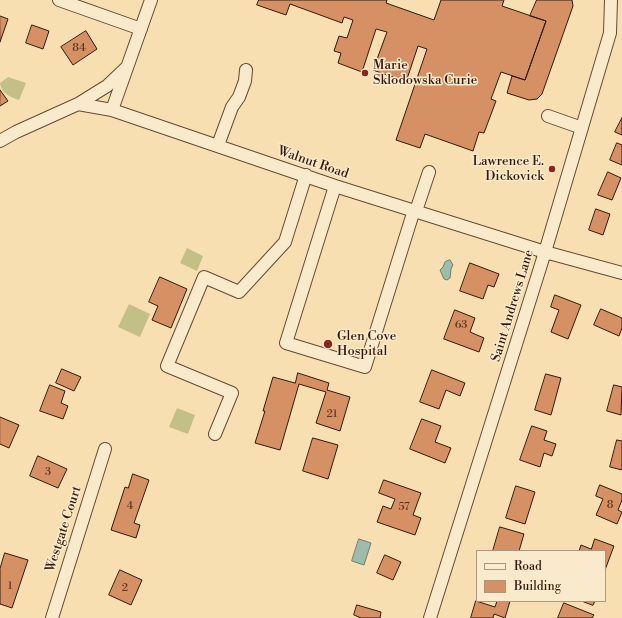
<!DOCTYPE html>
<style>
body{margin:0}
#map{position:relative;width:622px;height:618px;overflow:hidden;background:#f7dfb1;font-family:"Libre Bodoni",serif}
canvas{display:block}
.legend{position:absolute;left:476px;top:550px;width:130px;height:52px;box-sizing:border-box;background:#faeacc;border:1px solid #ab967f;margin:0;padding:5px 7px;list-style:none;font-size:12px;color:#34180b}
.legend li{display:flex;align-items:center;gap:8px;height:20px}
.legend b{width:20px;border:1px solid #ab967f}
</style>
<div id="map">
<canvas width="622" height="618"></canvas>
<ul class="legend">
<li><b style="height:5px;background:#faeacc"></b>Road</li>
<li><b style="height:11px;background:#d59063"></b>Building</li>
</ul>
</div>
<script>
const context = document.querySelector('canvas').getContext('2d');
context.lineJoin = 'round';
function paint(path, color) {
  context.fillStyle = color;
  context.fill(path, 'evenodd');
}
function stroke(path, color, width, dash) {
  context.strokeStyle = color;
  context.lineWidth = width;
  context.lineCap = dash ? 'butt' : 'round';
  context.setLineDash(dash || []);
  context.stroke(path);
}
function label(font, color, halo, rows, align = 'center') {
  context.font = font + ' "Libre Bodoni",serif';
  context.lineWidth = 3;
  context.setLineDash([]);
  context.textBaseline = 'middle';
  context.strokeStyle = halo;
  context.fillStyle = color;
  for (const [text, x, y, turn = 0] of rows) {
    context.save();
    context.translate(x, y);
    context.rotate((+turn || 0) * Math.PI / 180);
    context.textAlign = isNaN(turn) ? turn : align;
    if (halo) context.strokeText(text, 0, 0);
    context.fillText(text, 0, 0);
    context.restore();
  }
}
paint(new Path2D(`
 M8 77 26 83 19 100C10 97 1 93 0 83Z
 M187 248 203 256 197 271 180 263Z
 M129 304 150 314 140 337 118 327Z
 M177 408 195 415 188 434 169 427Z`), '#c3c087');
const water = new Path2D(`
 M450 260 453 265 451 269 450 278 447 280 444 279 440 270 443 267 445 262Z
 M359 539 371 543 364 565 352 561Z`);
paint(water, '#9dbdac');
stroke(water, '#737b6c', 1);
const building = new Path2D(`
 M259 0H387L386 3 434 20 441 0H504L502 6 546 21 525 80 501 72 491 99 496 101 484 133 479 132 473 151 425 134 420 148 396 140 427 49 418 46 406 82 373 70 387 32 376 29 362 72 338 63 341 53 334 51 339 36 347 38 353 20 344 17 342 23 290 4 286 15 257 5Z
 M537 0H572L573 6 542 94 537 99 529 100 507 93 512 76 525 80 546 21 530 16Z
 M0 16 8 19 0 42Z
 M32 25 49 31 43 49 26 43Z
 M86 31 97 49 73 65 61 47Z
 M0 90 8 101 0 106Z
 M622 118V135L615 132Z
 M617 143 622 145V165L610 160Z
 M608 172 621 178 612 200 598 195Z
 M596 209 610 214 603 235 589 230Z
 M470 263 499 274 494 287 488 285 483 299 460 291Z
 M160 277 187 289 171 328 152 320 158 306 149 302Z
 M555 295 581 305 568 339 551 332 559 310 551 307Z
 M601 309 622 318V328L619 336 594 325Z
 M455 310 475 318 470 332 484 338 479 352 444 339Z
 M62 369 81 377 74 391 56 383Z
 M432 370 465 383 460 396 446 390 439 409 420 402Z
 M298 373 329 383 327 390 350 397 340 431 316 423 326 392 299 384 280 450 255 443 265 411H263L273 377 295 383Z
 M546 374 561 378 551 415 535 410Z
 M50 385 65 391 61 403 68 406 63 419 40 411Z
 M614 385 622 387 621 415 607 411Z
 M0 417 19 425 9 448 0 444Z
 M422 419 441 426 435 442 451 448 445 463 410 449Z
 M532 426 547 431 544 440 556 444 552 456 544 453 540 467 520 460Z
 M313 438 338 445 328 479 303 471Z
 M617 440 622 441V470L610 467Z
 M38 456 67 469 58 488 30 476Z
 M133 474 149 480 134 523 140 525 136 538 111 530 125 487 128 488Z
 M384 480 421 493 413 515 421 518 415 535 377 522 383 506 391 509 395 499 379 493Z
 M600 485 622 494V500L618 510 622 512 617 524 596 515 603 499 596 496Z
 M516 486 535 492 525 524 506 518Z
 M500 527 524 534 519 551H493Z
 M595 539 614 546 605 570V551H579L581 545 591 549Z
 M5 553 28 560 12 608 0 604V569Z
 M385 555 401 562 393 580 377 573Z
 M120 570 142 580 131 605 109 595Z
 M476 601 495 607 497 601H510L505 618 494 614 493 618H471Z
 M582 601H595L593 605Z
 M564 603 594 615 592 618H558Z
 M357 605 381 612 380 618H361L354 615Z`);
paint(building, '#d59063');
stroke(building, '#34180b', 1);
const minor = new Path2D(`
 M59 0 141 29
 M78 104 107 86 127 67
 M112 110 151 0
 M548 116 582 128
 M0 141 16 132 78 104 112 110 335 186 545 252 622 273
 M218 145 232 107 239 97 245 81 246 70
 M335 186 286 343 365 367 414 210
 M416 211 429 172
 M215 434 232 393 167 366 204 277 239 292 285 242 306 175
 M52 618 105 449
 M430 618 545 252 610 33 611 0`);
stroke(minor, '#654a34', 14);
stroke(minor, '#faeacc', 12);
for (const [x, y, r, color] of [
 [365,73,4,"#8f2418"],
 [552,169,4,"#8f2418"],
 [328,344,5,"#8f2418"]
]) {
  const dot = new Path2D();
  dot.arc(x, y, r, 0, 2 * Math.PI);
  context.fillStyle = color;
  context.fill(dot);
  stroke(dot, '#faeacc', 1.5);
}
label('11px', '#5c3621', null, [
 ["84",79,48],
 ["63",461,325],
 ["21",332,414],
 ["3",48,472],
 ["8",610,505],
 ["4",130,506],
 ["57",404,507],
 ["1",10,586],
 ["2",125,588]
]);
label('13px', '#34180b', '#faeacc', [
 ["Marie",373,66],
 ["Sklodowska Curie",373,81],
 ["Lawrence E.",544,162,"right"],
 ["Dickovick",544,177,"right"],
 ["Glen Cove",337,337],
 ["Hospital",337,352]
], 'left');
label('13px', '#34180b', '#faeacc', [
 ["Walnut Road",313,163,19],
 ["Saint Andrews Lane",513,306,-73],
 ["Westgate Court",64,529,-72]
]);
</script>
